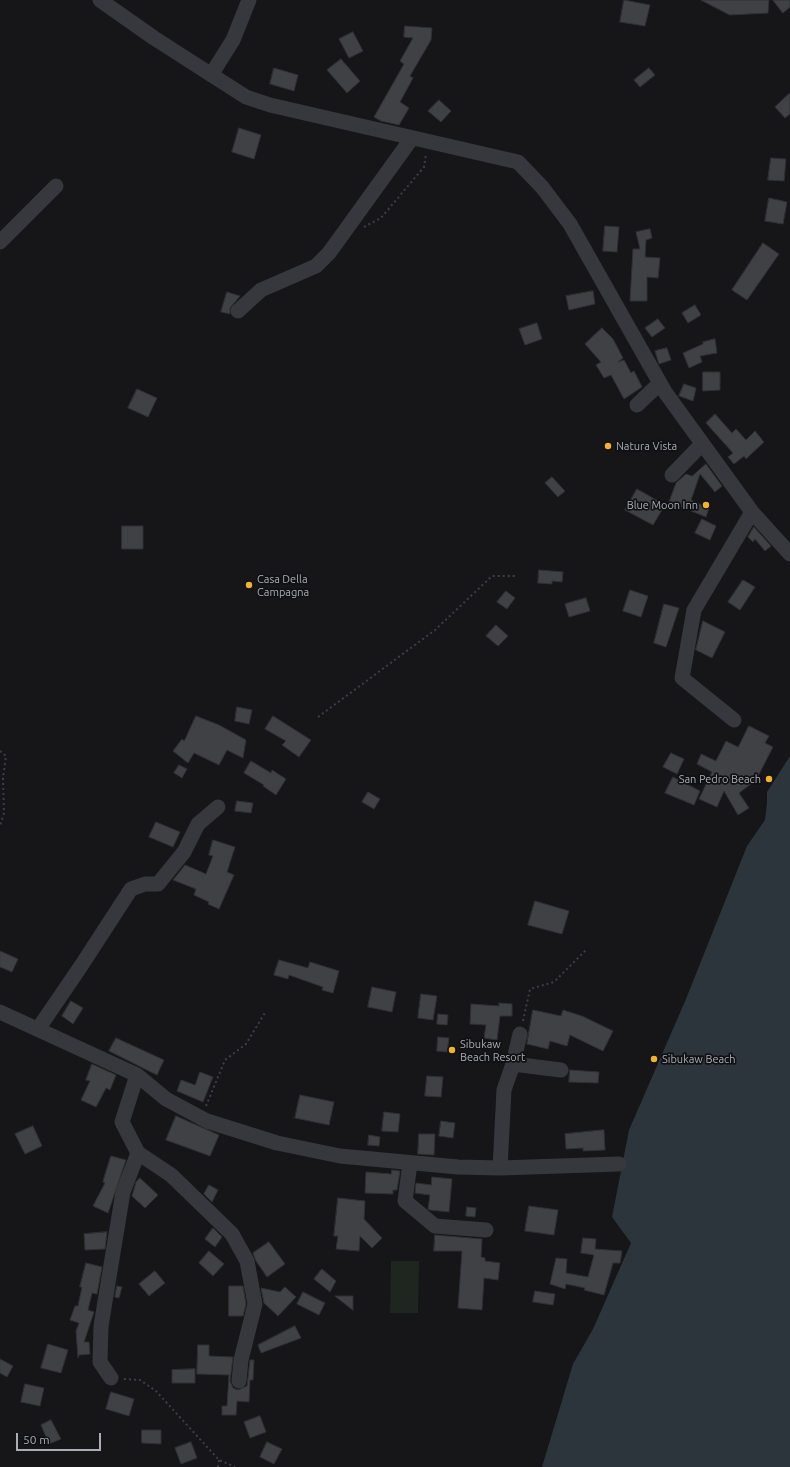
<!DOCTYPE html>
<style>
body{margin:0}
#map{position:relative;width:790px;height:1467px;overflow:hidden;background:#161618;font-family:Ubuntu,sans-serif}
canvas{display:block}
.scale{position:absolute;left:16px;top:1433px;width:85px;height:18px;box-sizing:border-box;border:2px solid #a8adb8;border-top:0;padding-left:5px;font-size:12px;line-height:14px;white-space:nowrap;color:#a8adb8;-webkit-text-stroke:3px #111113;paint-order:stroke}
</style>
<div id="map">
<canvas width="790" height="1467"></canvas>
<div class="scale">50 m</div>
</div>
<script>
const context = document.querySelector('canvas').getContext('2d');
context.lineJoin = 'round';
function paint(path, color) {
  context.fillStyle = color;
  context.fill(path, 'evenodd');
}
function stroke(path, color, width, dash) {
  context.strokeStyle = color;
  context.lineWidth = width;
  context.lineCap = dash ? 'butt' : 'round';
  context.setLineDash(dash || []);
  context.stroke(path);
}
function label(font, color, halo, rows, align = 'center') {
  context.font = font + ' Ubuntu,sans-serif';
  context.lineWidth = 3.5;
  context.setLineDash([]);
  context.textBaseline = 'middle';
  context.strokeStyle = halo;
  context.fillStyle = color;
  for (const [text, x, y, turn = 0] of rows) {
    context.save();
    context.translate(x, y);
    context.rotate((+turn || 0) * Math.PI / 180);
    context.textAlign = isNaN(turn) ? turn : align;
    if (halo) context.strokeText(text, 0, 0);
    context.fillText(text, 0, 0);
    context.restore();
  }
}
paint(new Path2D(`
 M391 1261H419L418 1313H390Z`), '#1e261f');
paint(new Path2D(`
 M790 756V1467H542L573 1364 593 1329 631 1243 612 1217 629 1130 686 999 747 846 765 820 767 803V792Z`), '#2c353c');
const building = new Path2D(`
 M624 0 650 5 645 26 620 22Z
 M701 0H769L768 13 730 15Z
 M773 0H790V7L783 13Z
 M405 26 432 28 431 40 410 76 413 78 400 102 409 108 399 125 381 121 374 117 404 64 400 61 413 38 404 37Z
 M353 32 363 51 349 58 339 39Z
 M341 59 360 81 347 93 327 70Z
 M274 68 298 75 294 91 270 84Z
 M649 68 655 75 640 87 634 80Z
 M790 93V114L785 118 775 107Z
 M439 100 451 111 441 122 428 111Z
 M239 128 261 135 254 159 232 152Z
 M771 158 786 159 784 181 768 180Z
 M769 198 787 202 783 224 765 221Z
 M605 226 619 227 617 252 603 251Z
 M650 229 652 238 646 240 645 257 660 258 658 278 647 277V301H630L633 249H640L636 232Z
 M763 243 779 254 747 300 732 290Z
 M593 291 595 304 569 310 566 296Z
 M227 292 240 296 230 308V314L221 312Z
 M695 305 701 315 688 323 682 313Z
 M658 319 665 328 652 337 645 328Z
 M537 323 542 339 525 345 519 329Z
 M602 328 613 339 623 358 618 362 624 360 631 373 634 371 642 387 624 399 611 375 604 378 596 365 601 362 585 344Z
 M715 339 717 353 700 356 702 362 689 368 683 353 703 344V342Z
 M667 348 671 360 659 364 655 351Z
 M703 372H720V390L703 391Z
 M684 384 696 388 693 401 679 396Z
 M137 389 157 398 148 417 128 408Z
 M715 414 732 433 736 429 746 440 755 431 764 442 746 459 744 456 734 464 728 457 733 453 706 423Z
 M706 464 722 486 715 492 700 474 691 500 709 508 706 517 669 502 676 483 686 474 692 476Z
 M552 477 565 491 558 497 545 483Z
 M637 489 665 505 653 525 625 510Z
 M702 519 716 526 710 540 695 533Z
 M122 526H143V549H122Z
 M754 527 771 546 765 551 755 539 753 542 748 537Z
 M539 570 563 572 562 582 552 581V584L538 583Z
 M743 580 755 587 740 610 728 602Z
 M630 590 648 596 641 617 623 611Z
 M506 591 515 598 507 609 497 602Z
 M586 598 590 611 569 617 565 604Z
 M664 604 679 608 666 647 654 643Z
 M703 621 725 632 712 658 696 650Z
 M496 625 508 636 498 646 486 636Z
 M237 707 252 710 249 724 235 721Z
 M196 716 219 725 246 740 243 758 227 750 219 765 194 753 188 763 173 751 182 739 184 741Z
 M273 716 311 740 299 757 282 745 286 741 265 729Z
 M749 726 769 736 765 743 773 747 756 780 739 793 749 808 738 815 724 791 717 807 699 799 712 772 697 764 701 754 716 761 726 741 738 747Z
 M671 753 684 759 677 774 663 767Z
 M251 761 271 773 272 770 286 779 276 795 263 786 264 785 244 773Z
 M179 765 187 769 182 778 174 773Z
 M673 777 700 791 694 805 665 793Z
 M368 792 380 799 374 809 362 802Z
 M237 801 253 803 251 813 235 811Z
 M156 822 180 832 173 847 149 837Z
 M213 840 235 847 227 872 234 875 219 909 208 904 209 902 194 895 196 889 173 880 185 865 206 874 213 856 209 855Z
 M535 901 569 911 562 934 528 925Z
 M0 951 18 959 12 972 0 967Z
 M279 960 308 968 310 962 339 971 333 993 322 990 323 987 289 975 288 979 274 975Z
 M372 987 396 992 392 1012 368 1007Z
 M421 994 437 996 433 1020 418 1018Z
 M71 1001 83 1008 73 1024 62 1016Z
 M499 1003 512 1004V1016H500L497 1040 484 1038 486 1025 470 1024 471 1004 499 1006Z
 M533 1010 561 1016 563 1010 582 1016 613 1031 603 1051 570 1035 567 1046 550 1041 548 1049 527 1044Z
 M438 1014 448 1015 447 1025 437 1024Z
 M438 1037 449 1038 447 1052 437 1051Z
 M116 1038 164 1060 157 1075 109 1051Z
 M92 1064 116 1075 110 1090 106 1088 96 1107 81 1100 90 1081 86 1080Z
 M570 1070 599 1072 598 1083 569 1082Z
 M200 1072 213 1077 203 1102 177 1091 181 1080 195 1085Z
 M427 1076 443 1077 441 1097 425 1096Z
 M300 1095 334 1102 329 1125 295 1118Z
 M384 1112 400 1114 398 1132 382 1131Z
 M176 1116 219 1135 210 1156 166 1140Z
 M441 1121 455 1123 453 1138 439 1136Z
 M33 1126 42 1146 25 1154 15 1134Z
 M604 1130 605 1150 583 1151V1148L566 1149 565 1134Z
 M419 1134H435L434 1155 418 1154Z
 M369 1135 380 1137 379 1146 368 1145Z
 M111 1156 126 1160 108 1213 93 1206 105 1183 103 1182Z
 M392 1170 400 1171 397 1190H393V1194L365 1193 366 1172 391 1174Z
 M432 1177 452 1179 449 1212 430 1210 428 1209 430 1195 415 1193 416 1183 431 1185Z
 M140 1178 158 1195 145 1208 132 1196 136 1182Z
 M209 1185 218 1190 212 1202 204 1194Z
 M338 1198 365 1201 364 1219 382 1238 372 1248 360 1236 359 1251 336 1249 338 1236H334Z
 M529 1206 558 1210 554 1235 525 1231Z
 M467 1207 476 1208 475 1217 466 1216Z
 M213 1228 222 1237 215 1247 205 1239Z
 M107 1232 105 1249 85 1250 84 1234Z
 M435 1235 482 1239 481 1257 485 1258V1261L500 1263 498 1280 484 1278 482 1310 458 1308 462 1251H434Z
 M583 1238 596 1239 595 1249 622 1251 620 1263H613L604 1295 584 1290 585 1288 566 1284 565 1289 550 1284 556 1258 567 1259 566 1273 588 1277 594 1255 581 1253Z
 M269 1242 285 1264 267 1277 256 1261 253 1253Z
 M209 1251 224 1264 213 1276 199 1263Z
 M86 1263 102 1267 97 1294 92 1293 88 1310 94 1312 84 1342H89L90 1354 79 1355 78 1358 76 1331 79 1323 70 1320 75 1306H78L82 1287H80Z
 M322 1269 336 1281 330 1292 314 1279Z
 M155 1271 165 1283 149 1296 139 1284Z
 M117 1286 122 1287 119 1298 115 1297Z
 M229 1286H243L246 1304 243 1316H229Z
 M285 1287 296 1297 278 1316 264 1303 261 1288 280 1292Z
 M535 1291 555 1294 553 1305 533 1302Z
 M303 1292 325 1303 319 1315 297 1304Z
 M335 1296H353V1310Z
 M295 1326 301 1338 261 1353 258 1345Z
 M48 1344 68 1350 61 1373 41 1368Z
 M198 1345H209V1356L233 1357 230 1381 233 1388 238 1390 247 1386 250 1360H254L253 1380H250L249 1402 237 1401 236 1415H222V1406H227L229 1375 197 1374Z
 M0 1359 13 1366 7 1377 0 1373Z
 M195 1369V1383H172V1370Z
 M25 1384 44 1388 40 1406 21 1402Z
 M111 1392 134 1399 129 1416 106 1409Z
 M260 1416 266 1432 250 1438 244 1422Z
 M51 1420 61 1439 49 1444 41 1425Z
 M142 1430H161V1444L142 1443Z
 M191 1442 197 1458 181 1464 175 1448Z
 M267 1442 282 1449 274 1464 260 1457Z`);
paint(building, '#404145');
stroke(building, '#303034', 1);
stroke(new Path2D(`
 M364 227 381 218 424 167 426 154
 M318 717 435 630 492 576H517
 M0 751 6 756 3 778 4 813 0 826
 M523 1021 530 989 554 982 587 949
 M206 1106 225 1060 246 1044 266 1011
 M124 1379 140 1380 156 1391 219 1460 235 1467
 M218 1467 219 1460`), '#3d3f44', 2, [2, 3]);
stroke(new Path2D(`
 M100 0 154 38 246 97 270 105 518 162 542 187 570 224 665 392 752 512 790 554
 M211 75 233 40 249 0
 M0 242 56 186
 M238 311 261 290 316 266 329 253 412 138
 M637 405 660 383
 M672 475 702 444
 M734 720 682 678 694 610 752 512
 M0 1012 137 1075 166 1099 207 1121 277 1143 340 1156 458 1167 500 1168 619 1164
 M38 1029 81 966 131 889 145 884H158L184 852 198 824 218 807
 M513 1064 561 1070
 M138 1153 171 1175 232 1234 247 1261 255 1304 241 1360 239 1381
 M410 1163 405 1201 435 1226 486 1230
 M500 1168 504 1090 513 1064 520 1034
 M111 1378 100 1362 101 1326 123 1192 138 1153 122 1122 137 1075`), '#37383d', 15);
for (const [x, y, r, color] of [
 [608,446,4,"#f2b134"],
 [706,505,4,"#f2b134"],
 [249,585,4,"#f2b134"],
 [769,779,4,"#f2b134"],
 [452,1050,4,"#f2b134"],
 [654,1059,4,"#f2b134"]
]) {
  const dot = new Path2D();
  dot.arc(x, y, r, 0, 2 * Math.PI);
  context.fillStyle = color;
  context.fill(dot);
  stroke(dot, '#111113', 1.5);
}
label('11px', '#a8adb8', '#111113', [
 ["Natura Vista",616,446],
 ["Blue Moon Inn",698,505,"right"],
 ["Casa Della",257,579],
 ["Campagna",257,592],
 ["San Pedro Beach",761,779,"right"],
 ["Sibukaw",460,1044],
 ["Beach Resort",460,1057],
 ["Sibukaw Beach",662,1059]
], 'left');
</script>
